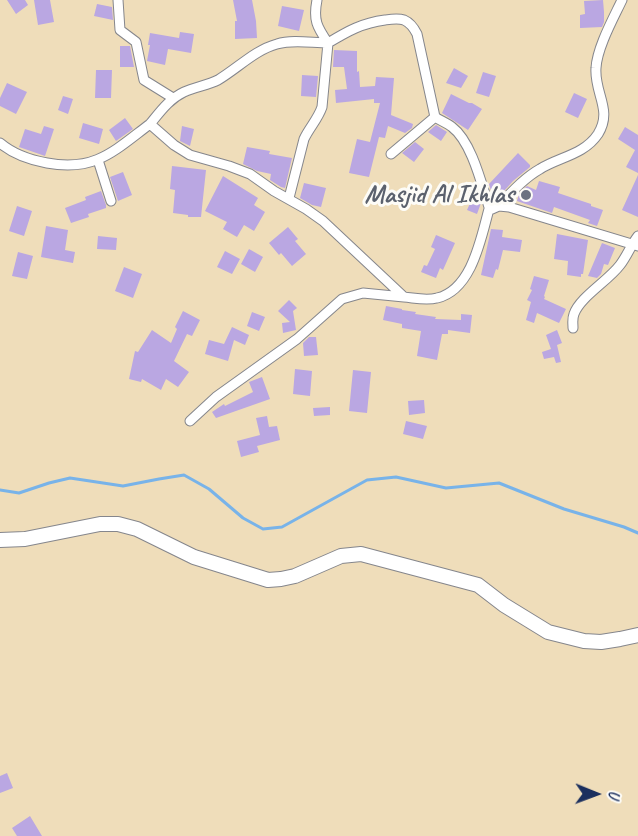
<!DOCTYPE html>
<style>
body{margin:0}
#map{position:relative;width:638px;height:836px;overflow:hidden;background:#efddba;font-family:Caveat,sans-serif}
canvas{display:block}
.north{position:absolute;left:566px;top:764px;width:60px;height:60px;-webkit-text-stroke:4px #fdfcf7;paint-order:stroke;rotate:91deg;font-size:16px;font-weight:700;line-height:24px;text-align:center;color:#1b2f5e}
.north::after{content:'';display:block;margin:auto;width:21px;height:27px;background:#1b2f5e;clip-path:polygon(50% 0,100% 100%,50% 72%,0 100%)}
</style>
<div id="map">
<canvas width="638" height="836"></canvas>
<div class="north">U</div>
</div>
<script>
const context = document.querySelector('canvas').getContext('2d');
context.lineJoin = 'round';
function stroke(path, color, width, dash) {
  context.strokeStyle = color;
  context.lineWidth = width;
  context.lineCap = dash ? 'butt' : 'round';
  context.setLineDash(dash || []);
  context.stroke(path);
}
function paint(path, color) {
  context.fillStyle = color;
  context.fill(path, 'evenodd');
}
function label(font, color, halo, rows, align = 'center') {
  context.font = font + ' Caveat,sans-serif';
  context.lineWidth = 6;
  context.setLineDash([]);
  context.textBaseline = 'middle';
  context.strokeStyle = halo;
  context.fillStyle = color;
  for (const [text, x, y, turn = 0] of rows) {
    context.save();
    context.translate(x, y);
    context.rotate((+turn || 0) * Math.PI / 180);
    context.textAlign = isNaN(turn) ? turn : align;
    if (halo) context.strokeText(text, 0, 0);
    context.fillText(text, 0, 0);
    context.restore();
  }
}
stroke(new Path2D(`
 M0 490 19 493 49 483 70 478 123 486 159 479 184 475 209 489 243 518 263 529 282 527 367 480 396 477 446 488 499 483 564 509 624 527 638 533`), '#78b3e9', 3);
paint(new Path2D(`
 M7 0H25L28 5 16 14Z
 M34 0H50L54 22 38 25Z
 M233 0H252L256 21 257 38 235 39V21H237Z
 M603 0 604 12V22L602 27 580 28V15L585 14 584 1Z
 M97 4 112 7 113 20 94 16Z
 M282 6 304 10 299 31 278 26Z
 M180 32 194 34 191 53 168 49 165 65 147 61 150 45H148L150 33 179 38Z
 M120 46H130L134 67H120Z
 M334 50 357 51V72L359 71 360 87 375 86 376 77 394 78 391 115 413 124 412 128 405 133 388 126 385 138 379 137 369 177 349 173 357 139 370 142 380 103H374V99L336 103 335 90 347 89 344 67H333Z
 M454 68 468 76 461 88 446 83Z
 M96 70H112L111 98H95Z
 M483 72 496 76 489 97 476 93Z
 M302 75 318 76 316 97 301 96Z
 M7 83 27 92 16 114 0 106V98Z
 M574 93 587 99 578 118 565 112Z
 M451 94 469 103H472L482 109 468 130 442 113Z
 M63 96 73 99 68 114 58 110Z
 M125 118 133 129 116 141 109 130Z
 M83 123 103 129 99 144 79 138Z
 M436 125 447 132 441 141 428 132Z
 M44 126 54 129 45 156 19 147 25 129 41 134Z
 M182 126 194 129 190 146 180 141Z
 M625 127 638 135V173L626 167 635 150 618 139Z
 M415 142 424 149 414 162 402 153Z
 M247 147 270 151 269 154 292 158 285 188 281 187 270 180 271 174 257 171 243 164Z
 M518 153 530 165V167L513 181 496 200 493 197 489 184Z
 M172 166 206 170 201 217H188V215L173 213 175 190 170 189Z
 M123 172 132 195 118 201 110 177Z
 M638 175V217L622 210Z
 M223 176 258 198 254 205 265 212 254 231 244 225 237 237 223 229 227 222 205 211Z
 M539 181 560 187 558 193 591 204V206L603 210 597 226 588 223 590 220 554 207 552 213 517 201 519 194 527 186 536 190Z
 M304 183 326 188 321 207 312 205 300 198Z
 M101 191 106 205V208L88 214 89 217 71 223 65 208 86 200 85 197Z
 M472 199 481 203 477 214 467 210Z
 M17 206 32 211 24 236 9 231Z
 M46 226 68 230 65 250 75 252 73 263 41 257Z
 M288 227 298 239 295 241 306 254 292 266 281 253 279 255 269 243Z
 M491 229 503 230 502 237 522 240 520 252 503 250 498 270 496 269 493 278 481 275Z
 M557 234 588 240 583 274H581V277L567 275 568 261 554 259Z
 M436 235 455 243 443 270 440 268 436 278 421 272 424 265 427 266 435 249 431 247Z
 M98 236 117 238 116 250 97 249Z
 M602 243 615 248 608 265 604 264 601 274 597 278 588 276Z
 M249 249 263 257 255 272 241 264Z
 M225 251 240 259 232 274 217 267Z
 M18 252 33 256 27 279 12 276Z
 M124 267 142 274 133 298 115 291Z
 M534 276 549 280 544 296 545 297 544 299 566 309 559 323 537 313 534 323 526 320 531 302 527 300 532 290 530 289Z
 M289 300 297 308 293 311 296 330 283 333 282 323 290 322 278 311Z
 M386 306 402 309V310L416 312 415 314 436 317 435 319 461 320V314L472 315 470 333 448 330V334H442L437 360 417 356 421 331 402 328V324L383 320Z
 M183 311 200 320 192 336 187 334 174 361 189 372 178 387 166 379 161 390 142 379 141 382 129 379 135 351 138 352 152 330 171 343 177 329 175 327Z
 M252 312 265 317 259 331 247 326Z
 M232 327 249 335 245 345 234 340 228 361 205 354 209 340 224 344Z
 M557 330 562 343 557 345 561 362 556 363 554 357 544 359 542 352 551 349 546 335Z
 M309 337H316L318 355 304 356 303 343Z
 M295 369 312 371 310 396 293 394Z
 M353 370 371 372 367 413 349 411Z
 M262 377 270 399 216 418 212 412 224 404 225 406 253 392 249 382Z
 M424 400 425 413 409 415 408 401Z
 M330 407V415L314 416 313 408Z
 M267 416 269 427 277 426 280 440 257 446 259 452 241 457 237 441 260 435 256 418Z
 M406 421 427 426 423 439 403 434Z
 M7 773 13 788 0 793V776Z
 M30 816 42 836H17L12 828Z`), '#baa7e2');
const street = new Path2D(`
 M118 0 120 30 136 42 144 80 173 98
 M317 0C313 20 317 27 328 43
 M150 124C160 112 169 99 184 92 195 87 208 85 218 80 238 68 255 50 277 44 293 39 312 43 328 43
 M0 143C13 154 30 160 47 163 95 172 114 151 150 124L174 145 190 155 229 166 250 174 274 191 306 209 323 221 404 297C415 298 426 301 437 298 472 290 481 238 489 209L490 210 499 206 509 207 638 246
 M391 154 435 117
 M98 160 111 201
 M289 198 304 139C309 128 318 119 322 107L328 43C348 31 362 23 385 20 392 19 398 18 404 20 411 23 414 28 417 34L435 117C441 121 447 123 452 127 472 142 482 186 490 210
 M499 206C511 192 524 178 540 169 559 157 584 155 598 134 613 110 594 93 596 68 597 48 613 19 622 0
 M573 328C573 323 572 319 574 314 580 297 608 281 620 265 627 256 631 245 638 236
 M190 421 216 397 297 339 342 299 363 293 404 297`);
const secondary = new Path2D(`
 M0 540 25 539 100 524H118L137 529 194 557 268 580 281 579 295 576 341 556 361 554 478 585 504 605 548 632 584 641 601 642 620 639 638 635`);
stroke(street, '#85868c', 11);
stroke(secondary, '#85868c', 16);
stroke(street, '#fff', 9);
stroke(secondary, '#fff', 14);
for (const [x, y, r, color] of [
 [526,195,6,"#6b7280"]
]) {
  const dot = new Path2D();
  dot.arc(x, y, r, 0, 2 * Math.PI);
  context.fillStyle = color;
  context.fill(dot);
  stroke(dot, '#fdfcf7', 2);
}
label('bold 26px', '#5b616d', '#fdfcf7', [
 ["Masjid Al Ikhlas",514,195]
], 'right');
</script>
